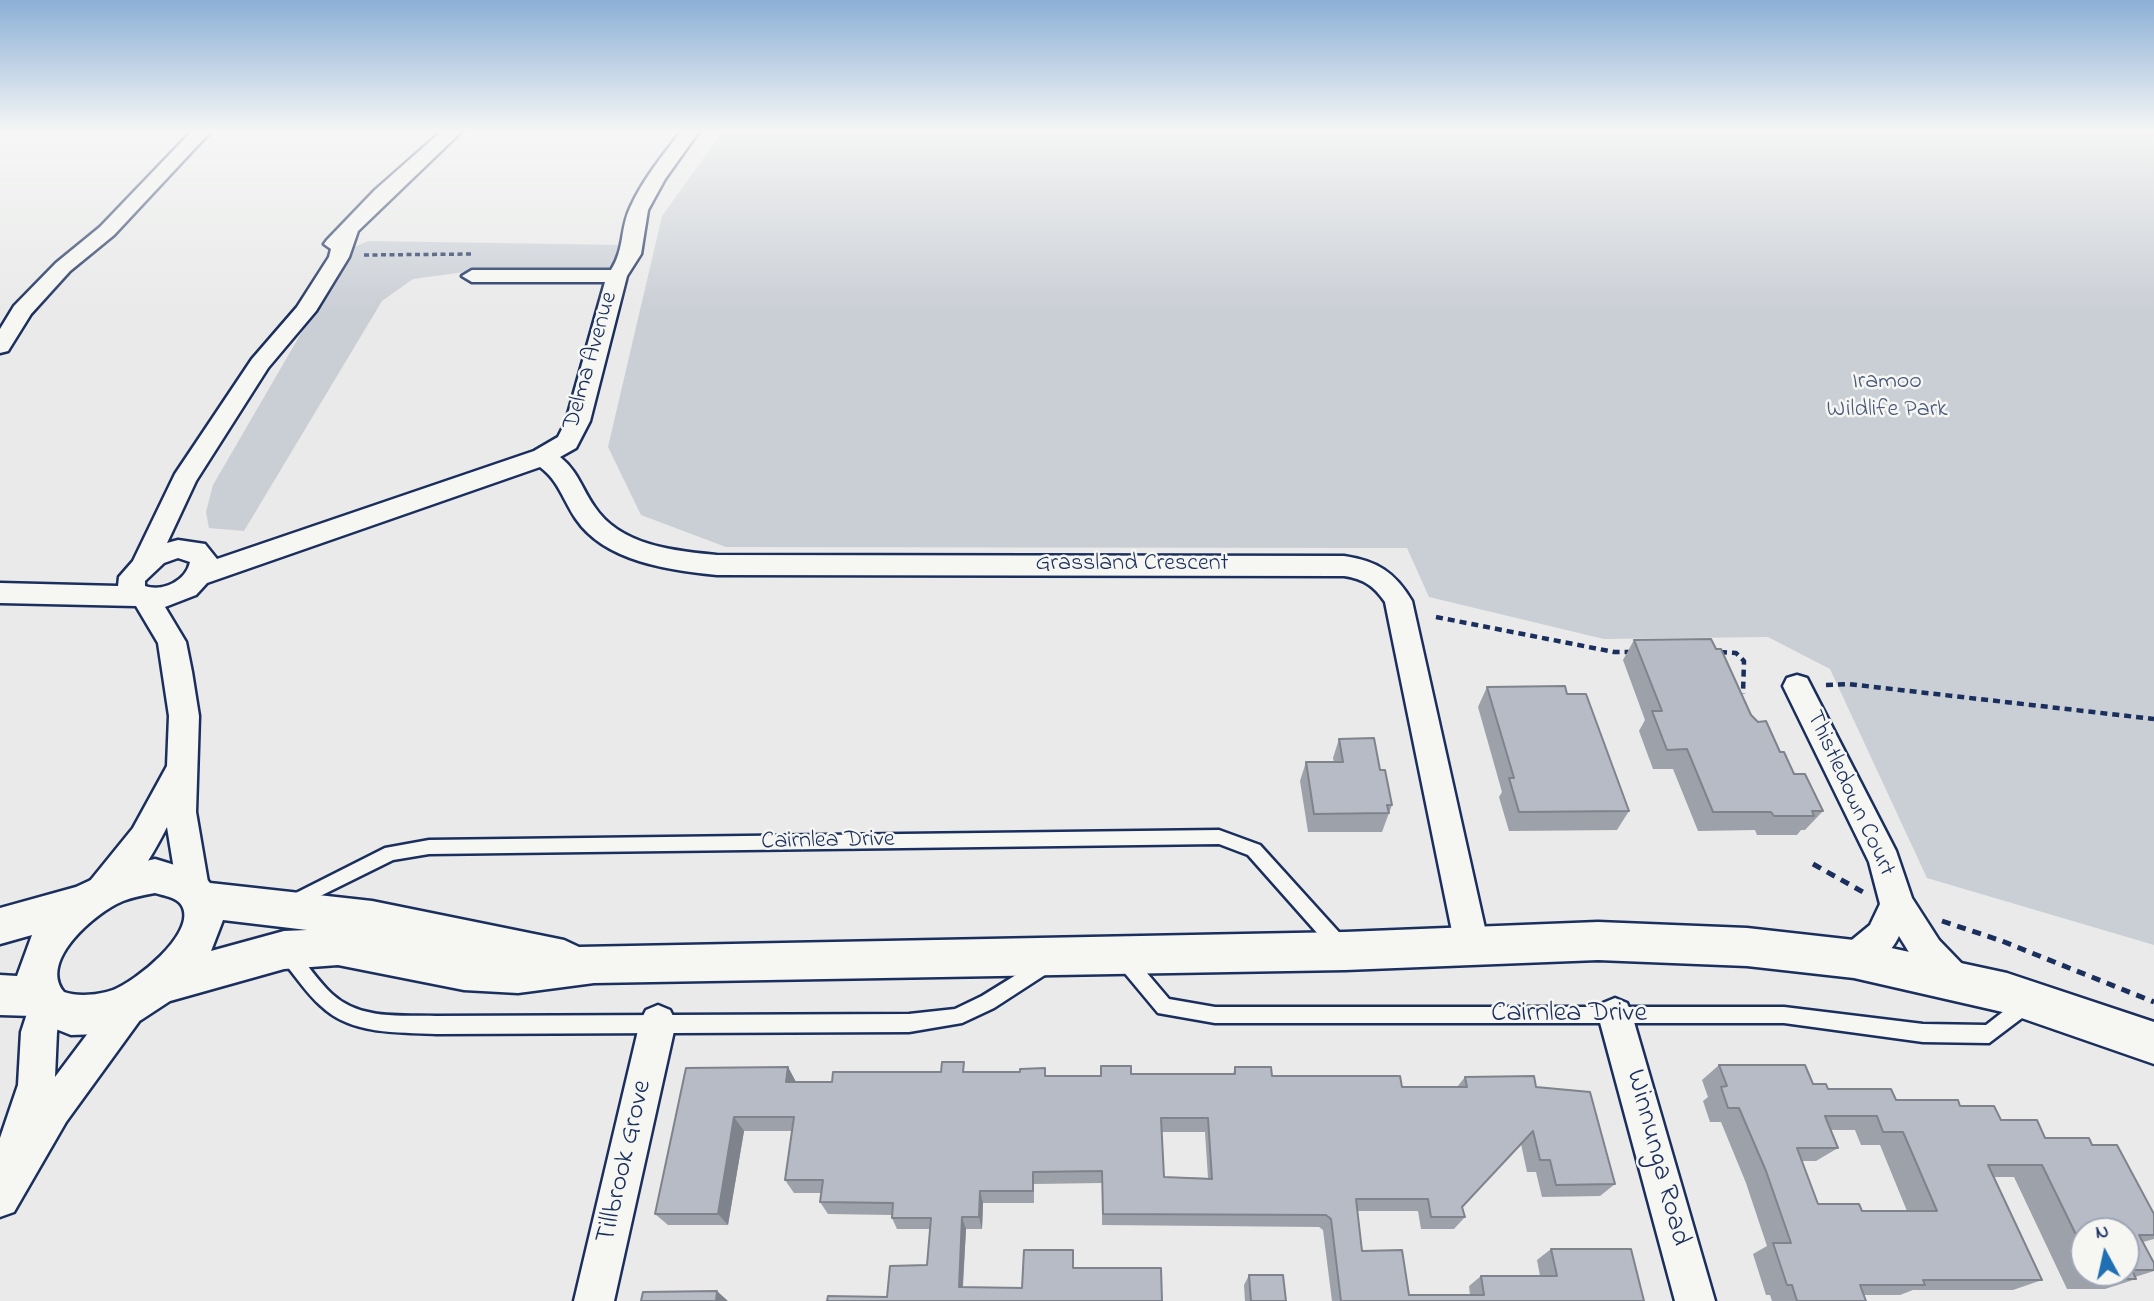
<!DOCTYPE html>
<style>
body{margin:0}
#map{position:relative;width:2154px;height:1301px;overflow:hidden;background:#e9eae9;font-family:"Indie Flower",sans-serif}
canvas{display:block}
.north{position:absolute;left:2070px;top:1217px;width:70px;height:70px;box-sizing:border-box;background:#f6f6f2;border:2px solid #9ea6b7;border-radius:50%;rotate:352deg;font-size:19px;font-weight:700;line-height:28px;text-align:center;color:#1b2f5e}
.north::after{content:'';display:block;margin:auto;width:24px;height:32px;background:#1f6fb2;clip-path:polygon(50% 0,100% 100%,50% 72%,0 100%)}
</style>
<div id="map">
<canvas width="2154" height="1301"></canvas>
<div class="north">N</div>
</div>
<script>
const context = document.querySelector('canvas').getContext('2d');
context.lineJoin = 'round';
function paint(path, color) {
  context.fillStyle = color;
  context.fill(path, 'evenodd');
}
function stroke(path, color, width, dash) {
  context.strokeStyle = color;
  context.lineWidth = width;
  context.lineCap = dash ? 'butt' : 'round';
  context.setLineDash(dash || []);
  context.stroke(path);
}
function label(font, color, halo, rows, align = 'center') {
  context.font = font + ' "Indie Flower",sans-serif';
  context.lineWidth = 5;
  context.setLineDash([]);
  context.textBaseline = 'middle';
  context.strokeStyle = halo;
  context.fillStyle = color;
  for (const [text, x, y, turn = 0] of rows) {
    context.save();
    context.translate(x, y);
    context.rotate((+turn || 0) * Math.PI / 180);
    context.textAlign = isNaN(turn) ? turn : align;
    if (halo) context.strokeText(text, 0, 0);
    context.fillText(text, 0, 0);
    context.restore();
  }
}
paint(new Path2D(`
 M724 130H2154V945L1927 878 1830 669 1768 637 1604 639 1429 597 1407 548 726 547 641 515 608 447 662 216Z
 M368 241 624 245 613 268H494L413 279 382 301 244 531 209 528 206 512 213 485 350 249Z`), '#caced5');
const service = new Path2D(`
 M1219 830 1260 845 1346 940 1348 946 1346 952 1340 954 1334 952 1248 855 1219 844 429 854 393 860 294 909 288 907 286 902 288 897 385 848 429 840Z
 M288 946 294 948C307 964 318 981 332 994 360 1020 401 1015 436 1016L909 1014 955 1009 982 996 1045 957 1051 959 1054 965 1051 971 994 1008 962 1023 909 1032 436 1034C397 1032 351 1035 321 1006 306 993 295 975 282 960L280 954 282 948Z
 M1124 951 1130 953 1169 999 1215 1007H1784L1923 1024 1986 1025 2022 997 2028 995 2034 997 2037 1003 2034 1009 1989 1043 1923 1042 1784 1023H1215L1158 1013 1118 965 1116 959 1118 953Z`);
const minor = new Path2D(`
 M193 130H212L114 235 70 271 31 314 8 351 0 353V329L14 306 56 263 100 227Z
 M443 130H463L358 231 349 257 316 311 268 368 196 481 167 543 178 540 205 544 217 559 534 451 558 437 566 421 605 282H472L462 276 472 270H611C625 248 620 229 630 208 643 179 663 155 682 130H700L665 179 648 210 641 254 627 276 590 421 576 448 560 457C578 471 582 489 594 506 620 546 675 551 717 555L1344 556C1377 561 1395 572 1412 601L1489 946 1484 957 1472 962 1460 957 1455 946 1385 602C1374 586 1364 579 1344 576L717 575C670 570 605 562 576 519 563 500 559 481 540 467L207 583 196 595 165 607 186 642 192 672 199 716 196 812 209 888 205 898 193 903 181 898 177 888 167 827C153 854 131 895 102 906L90 901 86 891 90 881 133 828 167 766 169 716 158 643 136 606 0 603V583L118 586 119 577 133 561 175 474 252 359 297 307 329 257 331 249 324 244 327 240 375 190ZM178 558 190 562C186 581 163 592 145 586V581L164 563Z
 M1797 675 1807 678 1896 851 1912 898 1939 940 1968 970 1973 982 1968 994 1956 998C1930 988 1913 959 1899 936 1891 954 1872 968 1854 975L1842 970 1837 959 1842 948 1870 925 1880 904 1869 862 1783 686 1787 678Z
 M46 987 58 992 63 1004 57 1032 55 1077 119 992 131 987 143 992 148 1004 143 1016 66 1122 14 1212 0 1217V1138L18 1085 21 1032 34 992Z
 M1615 998 1627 1003 1632 1015 1715 1301H1675L1598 1015 1603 1003Z
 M658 1005 670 1010 676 1022 614 1301H574L640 1022 646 1010Z`);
const tertiary = new Path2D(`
 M155 859 201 873 210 883 372 901 564 940 579 947 1345 932 1598 922 1747 928 1854 940 2007 973 2154 1022V1064L2007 1013 1854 978 1747 966 1598 960 1345 970 594 983 518 993 464 990 338 965 284 969 170 1001 141 1020 101 1034 71 1035 36 1021 32 1016 0 1015V975L17 976 32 935 0 944V908L76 887 119 867ZM155 893C164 896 179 897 183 908 194 935 135 982 113 990 99 995 78 997 64 992 38 961 96 912 123 901 133 897 144 895 155 893ZM223 920 307 930 284 931 211 951Z`);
stroke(service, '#1b2f5e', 5);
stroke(minor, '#1b2f5e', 5);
stroke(tertiary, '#1b2f5e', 5);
stroke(new Path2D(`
 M364 255 474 254`), '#1b2f5e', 3.5, [5, 3.5]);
stroke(new Path2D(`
 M1436 617 1614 652H1630
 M1720 652 1736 653 1744 661 1743 694
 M1826 685 1848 684 2154 719`), '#1b2f5e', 4.5, [7, 5]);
stroke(new Path2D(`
 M1813 864 1863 892
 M1942 921 2002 941 2154 1002`), '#1b2f5e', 5, [9, 7]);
paint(service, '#f6f6f2');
paint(minor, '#f6f6f2');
paint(tertiary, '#f6f6f2');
paint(new Path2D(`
 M1634 640 1716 649 1751 715 1823 811 1805 830H1801L1797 835H1757L1755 830 1698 831 1673 769H1653L1639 731 1645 720 1623 660Z
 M1487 687 1567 694 1629 811 1617 830 1509 831 1499 797 1502 792 1478 707Z
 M1339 739 1380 770 1392 805 1382 832H1308L1300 781 1306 762H1334L1333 758Z
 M1719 1065 1813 1084 1828 1089 1896 1100 1960 1106 2001 1120 2045 1138 2092 1145 2154 1214V1239L2143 1242 2154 1263V1271L2135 1277 2136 1279 2105 1289H2067L2014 1177H1994L2042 1280 2013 1290H1913L1900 1295H1864L1866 1301H1772L1770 1295H1766L1753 1254 1767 1246 1746 1183 1721 1122H1710L1703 1101 1708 1097 1702 1080ZM1831 1130H1855L1861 1145H1880L1907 1211H1862L1818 1204 1802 1161H1816L1838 1148ZM2084 1231 2126 1273H2084Z
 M1101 1066 1131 1074H1233L1235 1067 1272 1076 1402 1087H1457L1465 1077 1536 1087 1615 1184 1600 1196 1542 1197 1536 1172H1527L1521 1144 1462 1207 1465 1217 1454 1229H1421L1418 1211H1357L1362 1251 1409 1295H1470L1469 1286 1481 1276H1540L1537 1260 1551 1249 1644 1301H1332L1323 1230 1319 1227 1102 1225V1183L1034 1184V1203H983L982 1229H966L963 1287 1022 1288 1073 1268 1162 1301 887 1297 927 1265 930 1229H897L892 1218V1215L828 1214 820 1202 821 1193H794L785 1180 792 1131H744L728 1225H668L655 1214 686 1068 788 1067 796 1082H832L966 1072 1046 1076H1100ZM1162 1132H1205L1208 1178 1164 1177Z
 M1249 1275 1286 1301H1245L1244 1285Z`), '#9da1aa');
paint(new Path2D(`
 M788 1067 796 1082H786Z
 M734 1117 744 1131 728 1225 718 1214Z
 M980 1191 983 1203 982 1229 979 1217Z
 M962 1217 966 1229 962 1297 959 1287Z
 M717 1291 728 1301H716Z`), '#7f838b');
const building = new Path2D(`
 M1711 639 1716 649H1721L1751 715 1758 722 1766 721 1780 752H1784L1794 774H1805L1823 811H1812L1814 816H1774L1771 812H1713L1687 749 1667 750 1652 711H1662L1634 640Z
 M1565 686 1567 694H1586L1629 811 1519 812 1509 778H1514L1487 687Z
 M1374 738 1380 770H1385L1392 805H1387L1389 813 1314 814 1306 762H1343L1339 739Z
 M942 1062H964L963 1072H1020V1069L1045 1068V1076H1101V1066H1131V1074H1235V1067H1271L1272 1076H1400L1402 1087H1467L1465 1077 1534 1076 1536 1087 1590 1092 1615 1184 1556 1185 1550 1160H1540L1533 1131 1462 1207 1465 1217H1431L1428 1199H1356L1362 1251 1402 1250 1409 1295H1484L1481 1276H1557L1551 1249H1631L1644 1301H1341L1331 1219 1326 1215 1103 1214 1102 1171 1033 1172V1191H980L979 1217H962L959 1287 1022 1288 1024 1250H1073V1268H1161L1162 1301H827L828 1296 887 1297 890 1266 927 1265 931 1218H892L893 1203 820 1202 823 1180H785L794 1117H734L718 1214H655L686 1068 788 1067 786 1082H832L833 1072H941ZM1161 1118H1208L1212 1179 1164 1177Z
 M1719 1065H1805L1813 1084H1826L1828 1089H1891L1896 1100H1958L1960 1106H1994L2001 1120H2037L2045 1138H2089L2092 1145H2117L2154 1214V1235H2139L2154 1263V1270H2132L2136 1279H2097L2094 1273H2126V1231H2084V1251L2042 1165H1988L2042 1280H1923L1925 1285H1860L1866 1301H1797L1792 1285H1787L1773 1243H1791L1766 1171 1739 1108H1728L1721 1087 1727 1086ZM1825 1116H1877L1883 1132H1903L1937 1211H1862L1859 1204H1818L1797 1148H1838Z
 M1249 1275H1283L1286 1301H1251Z
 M717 1291 716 1301H641L643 1292Z`);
paint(building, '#b6bbc6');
stroke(building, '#7f838b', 2);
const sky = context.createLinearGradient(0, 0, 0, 312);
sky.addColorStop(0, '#8cb0d6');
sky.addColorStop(0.42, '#f5f6f5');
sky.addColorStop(1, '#f5f6f500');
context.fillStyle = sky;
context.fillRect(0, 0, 2154, 312);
label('24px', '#1b2f5e', '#f6f6f2', [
 ["Delma Avenue",592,361,-74],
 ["Grassland Crescent",1132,565],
 ["Thistledown Court",1849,794,65],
 ["Cairnlea Drive",828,842,-1]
]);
label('24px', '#47577c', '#f6f6f2', [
 ["Iramoo",1887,383],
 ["Wildlife Park",1887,411]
]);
label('28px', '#1b2f5e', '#f6f6f2', [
 ["Cairnlea Drive",1569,1015],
 ["Winnunga Road",1656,1158,75],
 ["Tillbrook Grove",626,1162,-77]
]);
</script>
